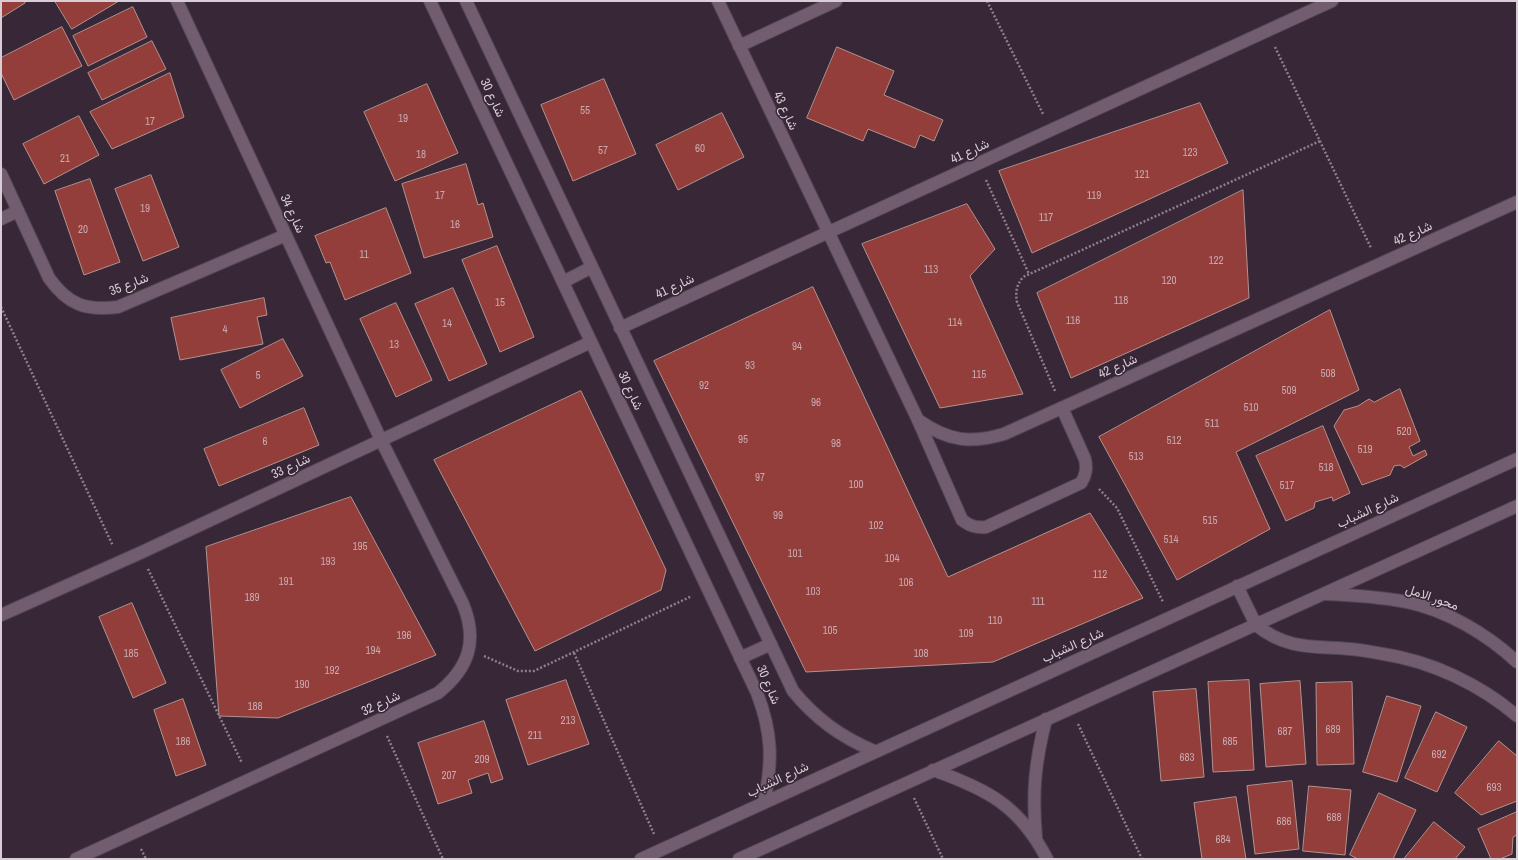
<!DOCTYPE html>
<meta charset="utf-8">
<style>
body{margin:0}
#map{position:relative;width:1518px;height:860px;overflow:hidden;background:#382736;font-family:"Archivo Narrow",sans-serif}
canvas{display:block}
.frame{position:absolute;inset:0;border:2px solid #d9cdd8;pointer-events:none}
</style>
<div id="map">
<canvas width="1518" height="860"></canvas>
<div class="frame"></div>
</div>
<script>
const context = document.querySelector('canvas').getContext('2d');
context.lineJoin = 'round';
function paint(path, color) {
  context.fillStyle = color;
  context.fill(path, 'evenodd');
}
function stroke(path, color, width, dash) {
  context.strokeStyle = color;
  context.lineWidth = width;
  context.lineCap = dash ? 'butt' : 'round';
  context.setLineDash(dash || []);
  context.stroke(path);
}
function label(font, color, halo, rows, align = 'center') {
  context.font = font + ' "Archivo Narrow",Vazirmatn,sans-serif';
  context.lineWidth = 3;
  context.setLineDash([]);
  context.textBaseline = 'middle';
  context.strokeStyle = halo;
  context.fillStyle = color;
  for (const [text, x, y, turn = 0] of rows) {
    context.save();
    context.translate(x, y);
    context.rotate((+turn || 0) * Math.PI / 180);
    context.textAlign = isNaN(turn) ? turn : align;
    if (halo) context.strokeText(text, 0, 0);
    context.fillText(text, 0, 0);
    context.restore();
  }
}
const building = new Path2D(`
 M1 1H25V3L1 18Z
 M55 1H119L72 29Z
 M133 7 147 37 88 66 73 36Z
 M62 27 82 66 14 100 1 73V58Z
 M152 41 166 69 102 100 88 73Z
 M837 47 894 71 884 95 943 120 934 141 920 135 915 148 868 129 863 141 807 118Z
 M170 73 184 117 112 149 90 112Z
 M604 79 636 154 573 181 541 105Z
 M427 84 458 153 395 181 364 112Z
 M1200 103 1228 163 1032 253 999 171Z
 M722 113 744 157 678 190 656 145Z
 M79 116 99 155 44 184 23 144Z
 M466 164 478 205 483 203 493 237 424 258 402 184Z
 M151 175 179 247 143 261 115 189Z
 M90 179 120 262 84 275 55 191Z
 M1243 190 1249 298 1071 378 1037 293Z
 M967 204 995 249 970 276 1023 394 940 408 862 244Z
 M386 208 411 273 345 300 330 262 326 263 315 236Z
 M497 246 534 337 500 352 462 260Z
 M813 287 948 577 1090 513 1143 598 993 662 806 672 654 361Z
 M453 288 487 364 449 381 415 304Z
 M264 298 267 315 257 317 263 344 180 360 171 318Z
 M396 303 432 380 396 397 360 319Z
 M1330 310 1359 390 1236 452 1270 529 1177 580 1099 437Z
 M283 339 303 376 240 408 221 370Z
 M1400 389 1420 441 1409 447 1413 456 1425 450 1427 455 1404 468 1400 465 1394 466 1390 475 1362 485 1334 426 1344 410 1358 406 1369 399 1374 402Z
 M581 391 666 570 661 590 535 651 434 460Z
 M304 408 319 445 219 486 204 449Z
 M1323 426 1350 493 1333 501 1332 497 1315 502 1314 508 1286 521 1256 456Z
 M351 497 436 655 278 718 219 716 206 547Z
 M132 603 166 683 133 698 99 617Z
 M566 680 589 744 528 765 506 700Z
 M1249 680 1254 770 1213 772 1208 682Z
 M1300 681 1306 764 1266 767 1260 684Z
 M1352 682 1354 764 1317 765 1316 683Z
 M1196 689 1204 777 1161 781 1153 692Z
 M1387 696 1421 706 1397 782 1363 772Z
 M183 699 206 765 176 776 154 710Z
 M1436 712 1467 727 1437 792 1405 778Z
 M484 721 503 779 491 783 488 773 468 780 472 793 438 804 418 743Z
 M1499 741 1517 756V801L1481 815 1455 793Z
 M1292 781 1299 849 1255 854 1247 786Z
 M1309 786 1351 790 1345 855 1303 851Z
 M1379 793 1416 810 1393 859H1358L1350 855Z
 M1236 797 1246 859H1202L1194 803Z
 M1517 812V835L1513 837 1512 854 1500 859H1491L1478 829Z
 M1434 822 1465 847 1455 859H1404Z`);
paint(building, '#933e3a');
stroke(building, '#b29390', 1);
const lane = new Path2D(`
 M1 219 18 211
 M918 420 962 520C970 526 976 528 986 527L1081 483C1086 475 1087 469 1085 459L1062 408`);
const street = new Path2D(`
 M430 1 757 693C772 732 773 761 764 802
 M466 1 793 691C816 719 841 737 874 751
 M718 1 918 420C948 441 970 444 1004 434L1517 202
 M739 46 836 1
 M1 174 49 278C68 305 86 311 118 307L286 235
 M563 282 592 267
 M620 328 1332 1
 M1325 594C1353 595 1380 597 1407 602 1447 610 1488 635 1517 662
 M1 615 140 553 591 342
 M1256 625C1287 650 1313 646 1350 649 1361 650 1373 652 1383 654 1431 661 1481 685 1517 716
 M740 658 771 644
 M933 770C987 789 1020 806 1047 859
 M1036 837C1032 793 1035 762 1046 719
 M76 859 438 693C469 668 478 641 463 604L381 440 177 1`);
const secondary = new Path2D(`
 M1237 586 1256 625
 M641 859 1517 459
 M739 859 1517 506`);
stroke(lane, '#534452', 14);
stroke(street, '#534452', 14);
stroke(secondary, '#534452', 14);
stroke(new Path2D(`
 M987 1 1043 114
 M1275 47 1371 248
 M986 180 1029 274
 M1 307 113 546
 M1055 391 1017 302C1015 291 1017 285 1023 277L1320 141
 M1099 489 1117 508 1163 602
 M148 569 242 763
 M574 653 654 834
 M484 656 518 671H534L692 596
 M1078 724 1142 859
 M387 736 443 859
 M914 798 943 859
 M141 849 146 859`), '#8e7f8c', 2.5, [2, 2]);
stroke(lane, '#715d6f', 12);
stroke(street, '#715d6f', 12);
stroke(secondary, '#715d6f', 12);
label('11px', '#c8a9b0', null, [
 ["55",585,111],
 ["19",403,119],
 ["17",150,122],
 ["60",700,149],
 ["57",603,151],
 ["123",1190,153],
 ["18",421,155],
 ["21",65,159],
 ["121",1142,175],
 ["17",440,196],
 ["119",1094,196],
 ["19",145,209],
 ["117",1046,218],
 ["16",455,225],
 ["20",83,230],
 ["11",364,255],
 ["122",1216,261],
 ["113",931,270],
 ["120",1169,281],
 ["118",1121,301],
 ["15",500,303],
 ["116",1073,321],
 ["114",955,323],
 ["14",447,324],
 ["4",225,330],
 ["13",394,345],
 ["94",797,347],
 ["93",750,366],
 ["508",1328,374],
 ["115",979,375],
 ["5",258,376],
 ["92",704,386],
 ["509",1289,391],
 ["96",816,403],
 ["510",1251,408],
 ["511",1212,424],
 ["520",1404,432],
 ["95",743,440],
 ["512",1174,441],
 ["6",265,442],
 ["98",836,444],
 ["519",1365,450],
 ["513",1136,457],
 ["518",1326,468],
 ["97",760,478],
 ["100",856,485],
 ["517",1287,486],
 ["99",778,516],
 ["515",1210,521],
 ["102",876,526],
 ["514",1171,540],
 ["195",360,547],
 ["101",795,554],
 ["104",892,559],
 ["193",328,562],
 ["112",1100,575],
 ["191",286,582],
 ["106",906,583],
 ["103",813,592],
 ["189",252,598],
 ["111",1038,602],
 ["110",995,621],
 ["105",830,631],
 ["109",966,634],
 ["196",404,636],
 ["194",373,651],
 ["185",131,654],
 ["108",921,654],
 ["192",332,671],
 ["190",302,685],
 ["188",255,707],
 ["213",568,721],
 ["689",1333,730],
 ["687",1285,732],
 ["211",535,736],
 ["186",183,742],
 ["685",1230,742],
 ["692",1439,755],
 ["683",1187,758],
 ["209",482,760],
 ["207",449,776],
 ["693",1494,788],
 ["688",1334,818],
 ["686",1284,822],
 ["684",1223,840]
]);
label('13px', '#d9cdd8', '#382736', [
 ["شارع 30",492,98,65],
 ["شارع 43",785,111,65],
 ["شارع 41",970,152,-25],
 ["شارع 34",292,214,65],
 ["شارع 42",1413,234,-24],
 ["شارع 35",129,285,-21],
 ["شارع 41",675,287,-25],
 ["شارع 42",1118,367,-24],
 ["شارع 30",630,391,65],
 ["شارع 33",291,467,-25],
 ["شارع الشباب",1368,511,-25],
 ["محور الامل",1432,598,19],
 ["شارع الشباب",1073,646,-24],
 ["شارع 30",768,685,67],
 ["شارع 32",381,704,-25],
 ["شارع الشباب",778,780,-25]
]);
</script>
